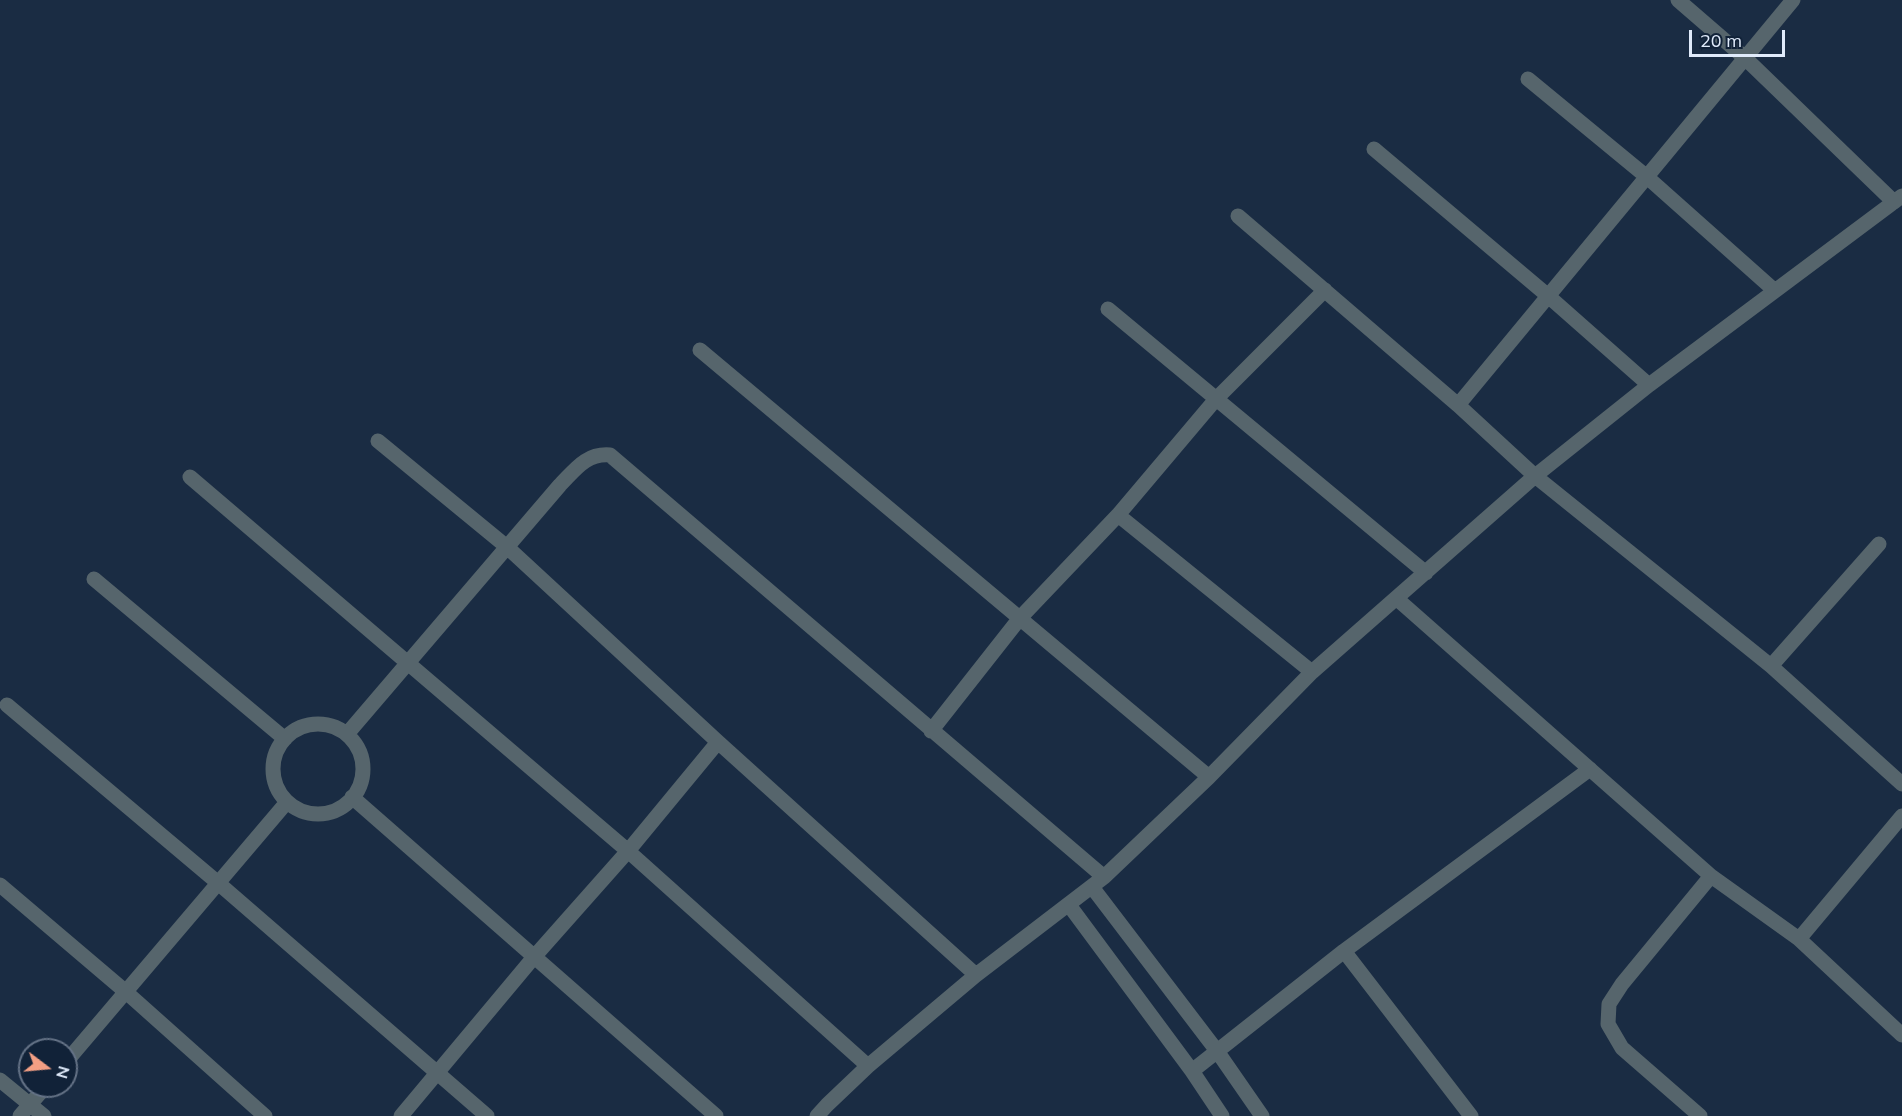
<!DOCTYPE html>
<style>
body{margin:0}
#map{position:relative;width:1902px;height:1116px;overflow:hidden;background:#1a2c43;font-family:Mulish,sans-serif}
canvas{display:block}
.north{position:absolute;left:18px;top:1038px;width:60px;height:60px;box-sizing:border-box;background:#112238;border:2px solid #647286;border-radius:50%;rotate:106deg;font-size:16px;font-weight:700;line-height:24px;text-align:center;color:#e0ebfb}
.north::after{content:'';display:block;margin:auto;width:21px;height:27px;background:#f39f84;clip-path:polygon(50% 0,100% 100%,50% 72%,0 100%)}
.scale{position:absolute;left:1689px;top:30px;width:96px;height:27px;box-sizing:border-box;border:3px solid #e0ebfb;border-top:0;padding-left:8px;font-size:18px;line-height:21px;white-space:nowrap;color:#e0ebfb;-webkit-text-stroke:4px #112238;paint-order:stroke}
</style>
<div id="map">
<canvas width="1902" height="1116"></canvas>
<div class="north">N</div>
<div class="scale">20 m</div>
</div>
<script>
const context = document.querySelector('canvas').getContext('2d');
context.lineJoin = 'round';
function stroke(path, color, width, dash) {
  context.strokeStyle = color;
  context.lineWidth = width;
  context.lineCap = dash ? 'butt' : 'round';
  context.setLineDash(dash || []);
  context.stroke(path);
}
stroke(new Path2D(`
 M1678 0 1745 58 1894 202
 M1528 79 1647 177 1774 290
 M1374 149 1547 295 1649 385
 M1238 216 1458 405 1535 476 1771 666 1902 784
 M1108 309 1426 573
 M700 350 1209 777
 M1458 405 1793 0
 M378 441 507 547 718 742 976 975
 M190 477 628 851 868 1066
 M1118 515 1312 672
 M94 579 285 739
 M1396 598 1711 876 1799 939 1902 1035
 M1771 666 1879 544
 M7 705 217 882 487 1116
 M273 769a45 45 0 1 1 90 0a45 45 0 1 1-90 0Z
 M931 731 1020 618 1118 515 1216 399 1325 290
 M347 734 560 485C575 470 586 453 610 455L1104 877
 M352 797 716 1116
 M0 885 126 992 265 1116
 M1092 887 1217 1051 1262 1116
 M1069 905 1192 1071 1222 1116
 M1799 939 1902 816
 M1344 951 1471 1116
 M66 1062 287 802
 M1192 1071 1344 951 1590 769
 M0 1080 44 1116
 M20 1116 46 1086
 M401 1116 534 957 628 851 718 742
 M817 1116 827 1105 868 1066 976 975 1104 877 1209 777 1312 672 1535 476 1649 385 1902 196
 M1700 1116 1622 1048 1608 1024 1609 1004 1622 984 1711 876`), '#56656c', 15);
</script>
